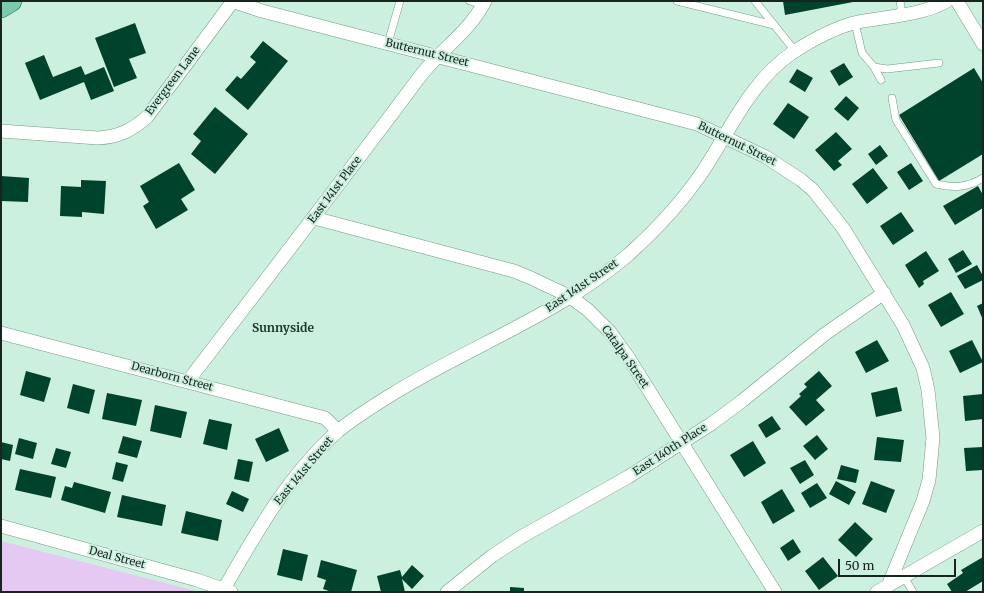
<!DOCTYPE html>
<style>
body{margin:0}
#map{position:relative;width:984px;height:593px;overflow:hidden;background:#cbf0dd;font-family:Merriweather,serif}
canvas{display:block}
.frame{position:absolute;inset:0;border:2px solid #17251e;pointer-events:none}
.scale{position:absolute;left:838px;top:559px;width:118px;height:18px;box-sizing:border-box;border:2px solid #17251e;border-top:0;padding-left:5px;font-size:12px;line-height:14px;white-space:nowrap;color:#17251e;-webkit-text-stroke:3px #cbf0dd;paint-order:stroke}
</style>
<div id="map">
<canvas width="984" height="593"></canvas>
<div class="frame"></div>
<div class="scale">50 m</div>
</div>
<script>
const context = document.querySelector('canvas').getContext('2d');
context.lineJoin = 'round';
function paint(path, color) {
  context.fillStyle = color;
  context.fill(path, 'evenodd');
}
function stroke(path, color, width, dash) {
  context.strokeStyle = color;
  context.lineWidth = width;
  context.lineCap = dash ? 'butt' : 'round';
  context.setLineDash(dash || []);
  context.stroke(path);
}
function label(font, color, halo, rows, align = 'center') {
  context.font = font + ' Merriweather,serif';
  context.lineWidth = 4;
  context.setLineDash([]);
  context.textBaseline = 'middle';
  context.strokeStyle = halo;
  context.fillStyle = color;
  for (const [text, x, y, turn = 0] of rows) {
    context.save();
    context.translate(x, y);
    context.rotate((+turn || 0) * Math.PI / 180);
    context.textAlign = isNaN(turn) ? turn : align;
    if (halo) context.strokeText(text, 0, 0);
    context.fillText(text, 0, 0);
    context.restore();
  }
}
paint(new Path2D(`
 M1 541 200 592H1Z`), '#e6c9f2');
paint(new Path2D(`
 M783 1H853V2L785 15Z
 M135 23 146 53 129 59 137 78 114 87 95 38Z
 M263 41 288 61 248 110 225 90 237 76 241 79 256 62 250 57Z
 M44 55 53 77 81 66 85 75 104 67 114 91 91 100 84 82 40 100 25 63Z
 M844 63 853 77 839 86 830 71Z
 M974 68 983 83V154L939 181 899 115Z
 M797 69 813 78 805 92 789 82Z
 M846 96 859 108 848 121 834 109Z
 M788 103 809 117 794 139 773 124Z
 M215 107 248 134 215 174 191 154 201 141 193 134Z
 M836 132 852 149 838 161 842 165 834 171 815 150Z
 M880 145 888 156 876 165 868 154Z
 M179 163 195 190 181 199 188 210 156 229 143 206 149 202 140 186Z
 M911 163 923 181 909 190 897 172Z
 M873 168 888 188 867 204 852 184Z
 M1 176 29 178 28 202 1 201Z
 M81 180 106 181 104 214 82 212V217L60 216 61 186 81 187Z
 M978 186 983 195V208L955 225 943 206Z
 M901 212 914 231 893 245 880 226Z
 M963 250 972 264 956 273 948 259Z
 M926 251 939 271 923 281 924 284 919 288 905 265Z
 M977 265 983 276V280L965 289 957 276Z
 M951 292 964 314 941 327 928 305Z
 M983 303V320L977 306Z
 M877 340 889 361 866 373 855 352Z
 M972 340 983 362 960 373 949 351Z
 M26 371 51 378 44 402 20 395Z
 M819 371 832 386 816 400 825 410 806 426 789 407 801 396 799 394 807 387 804 384Z
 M73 384 95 390 89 414 67 408Z
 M897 387 902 411 876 417 871 393Z
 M107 393 142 400 136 426 102 419Z
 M983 394V419L965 421 963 396Z
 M155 405 187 412 181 438 150 431Z
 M772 416 781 429 766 438 758 425Z
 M209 419 232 424 227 450 203 444Z
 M279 428 289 451 266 462 255 439Z
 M817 435 828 449 815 460 803 446Z
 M123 436 142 441 137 458 118 453Z
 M877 437 904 440 901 462 874 460Z
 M19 438 37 443 33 459 15 454Z
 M753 441 766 463 744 477 730 455Z
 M1 442 13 445 10 461 1 459Z
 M983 447V470L966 471 964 448Z
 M56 448 71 452 66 468 51 464Z
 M238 459 253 462 249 482 234 479Z
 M805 460 814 475 800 484 790 468Z
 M116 462 128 465 123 482 112 479Z
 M841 465 859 470 856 483 837 479Z
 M20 469 56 477 51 498 15 490Z
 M836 481 856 492 849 505 829 494Z
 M871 481 895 490 886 513 862 504Z
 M74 482 111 492 105 513 61 500 65 486 72 488Z
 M817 483 827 498 810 508 801 493Z
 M782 489 795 511 773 524 761 502Z
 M232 491 249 499 243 512 226 504Z
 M122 495 166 505 162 526 117 517Z
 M186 511 222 520 218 541 181 533Z
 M855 522 873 539 856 557 838 540Z
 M793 539 801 552 788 561 780 548Z
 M283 549 308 555 302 581 277 575Z
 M823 557 838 576 819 590 805 571Z
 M983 557V581L965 592H952L947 584 963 573 961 570Z
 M321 560 357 570 351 592H332L323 589 326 580 317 577Z
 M412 565 424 576 412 589 402 579 405 592H381L377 576 400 570 402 577Z
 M510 587 524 588V592H510Z`), '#00432c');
const service = new Path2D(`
 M470 1 483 5
 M677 1 774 25
 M755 1 795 51
 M900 1 902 14
 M855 23 862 53 874 67 887 69 939 63
 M388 43 400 1
 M874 67 881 80
 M892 98 896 120 936 184C953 188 967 188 983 178
 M904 577 913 592`);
const minor = new Path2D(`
 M232 1 262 11 697 124 766 157 801 180 813 190 843 228 903 325 923 368 928 390 933 438 929 480 923 501 888 586
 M957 1 983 44
 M1 131 98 138C119 137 132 130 147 117L233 1
 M314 218 514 271 531 278 569 296 588 310 610 332 628 357 775 592
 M1 333 325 418 338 431
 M188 381C265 281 342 181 418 79 438 51 469 33 485 1
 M1 526 197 580 231 592
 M222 592C255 535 288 475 338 431 355 417 375 405 394 393 471 346 559 314 628 255 657 229 684 200 705 168 731 128 752 80 792 53 812 40 835 27 858 22 888 16 920 16 947 1
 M447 592 492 556 521 537 628 477 711 424 742 401 825 334 884 293
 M877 592 983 531`);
const primary = new Path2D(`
 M1 7 11 1`);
stroke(service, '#769987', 8);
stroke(minor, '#769987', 14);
stroke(primary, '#1f7a58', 22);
stroke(service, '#fff', 7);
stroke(minor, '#fff', 13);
stroke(primary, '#7ccaae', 21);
label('11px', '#17251e', '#cbf0dd', [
 ["Butternut Street",427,53,14],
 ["Evergreen Lane",173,81,-53],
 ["Butternut Street",737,144,26],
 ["East 141st Place",335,190,-53],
 ["East 141st Street",582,286,-34],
 ["Catalpa Street",625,357,55],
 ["Dearborn Street",172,377,15],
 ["East 140th Place",670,450,-33],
 ["East 141st Street",304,471,-50],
 ["Deal Street",117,558,15]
]);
label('bold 12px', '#19392b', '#cbf0dd', [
 ["Sunnyside",283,329]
]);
</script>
